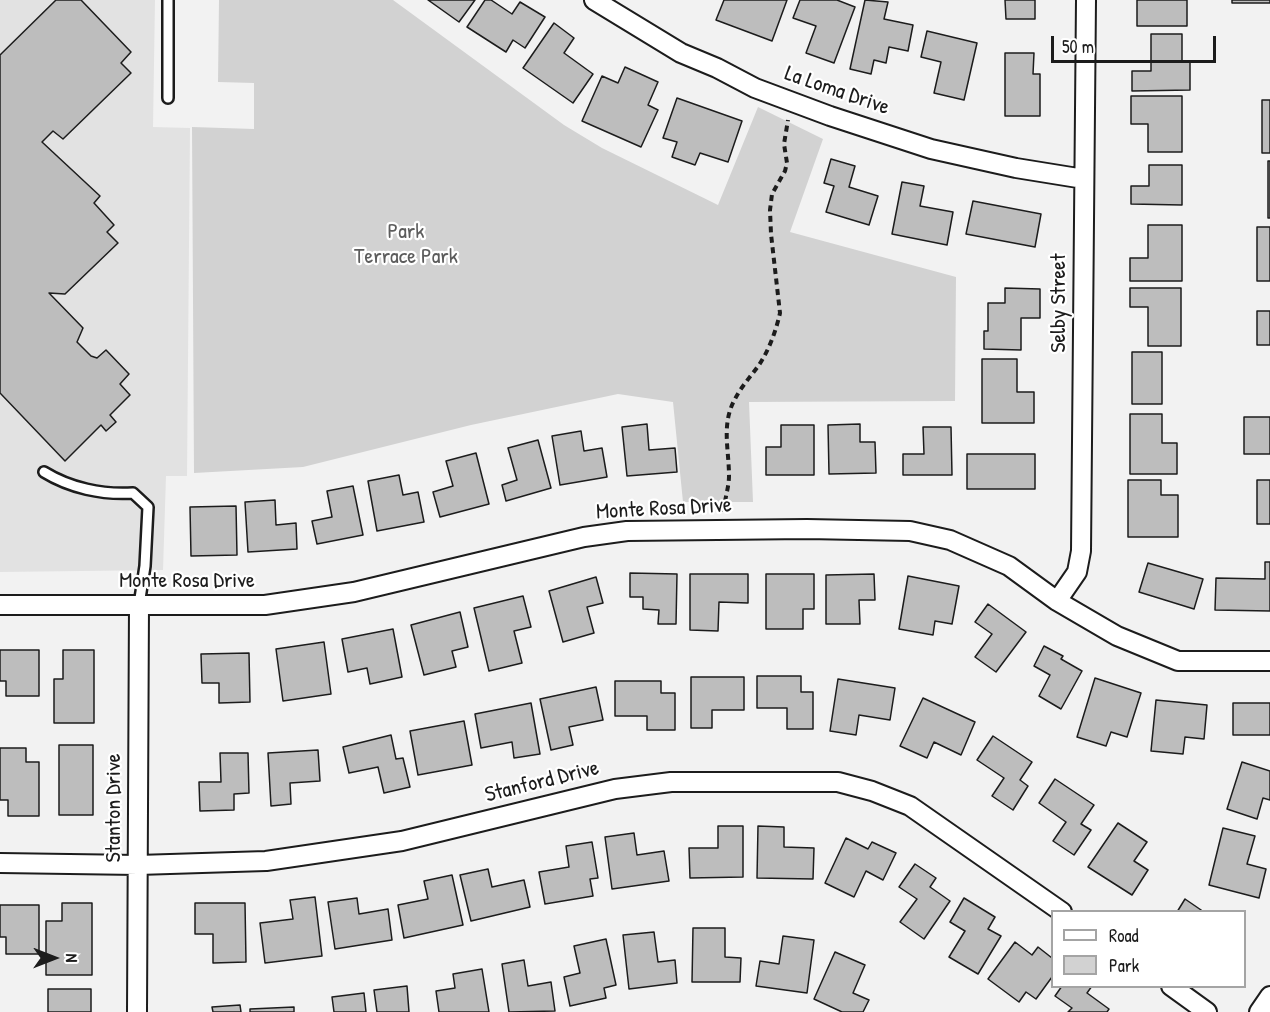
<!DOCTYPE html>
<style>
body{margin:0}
#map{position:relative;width:1270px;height:1012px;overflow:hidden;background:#f2f2f2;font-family:"Patrick Hand",sans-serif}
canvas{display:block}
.legend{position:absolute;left:1051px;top:910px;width:195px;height:78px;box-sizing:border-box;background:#fff;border:2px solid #a4a4a4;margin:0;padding:8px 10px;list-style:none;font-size:18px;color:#1c1c1c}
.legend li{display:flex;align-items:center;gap:12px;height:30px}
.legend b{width:30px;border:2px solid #a4a4a4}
.north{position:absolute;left:24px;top:928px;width:60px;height:60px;-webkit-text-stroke:4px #fff;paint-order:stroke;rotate:90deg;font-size:16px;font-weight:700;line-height:24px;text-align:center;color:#1c1c1c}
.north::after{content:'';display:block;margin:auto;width:21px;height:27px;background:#1c1c1c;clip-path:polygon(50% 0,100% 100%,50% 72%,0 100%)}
.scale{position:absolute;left:1051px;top:36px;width:165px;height:27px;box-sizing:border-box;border:3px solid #1c1c1c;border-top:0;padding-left:8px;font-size:18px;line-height:21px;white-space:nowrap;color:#1c1c1c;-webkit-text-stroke:4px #fff;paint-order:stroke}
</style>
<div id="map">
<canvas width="1270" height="1012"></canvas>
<ul class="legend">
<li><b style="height:8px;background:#fff"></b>Road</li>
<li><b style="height:16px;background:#d2d2d2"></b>Park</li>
</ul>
<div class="north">N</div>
<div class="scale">50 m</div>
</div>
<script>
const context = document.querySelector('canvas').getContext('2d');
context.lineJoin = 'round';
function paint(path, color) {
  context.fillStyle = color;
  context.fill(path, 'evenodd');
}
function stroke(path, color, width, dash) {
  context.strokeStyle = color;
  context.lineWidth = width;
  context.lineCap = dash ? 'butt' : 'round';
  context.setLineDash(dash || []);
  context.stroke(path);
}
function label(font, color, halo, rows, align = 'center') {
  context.font = font + ' "Patrick Hand",sans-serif';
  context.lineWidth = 4.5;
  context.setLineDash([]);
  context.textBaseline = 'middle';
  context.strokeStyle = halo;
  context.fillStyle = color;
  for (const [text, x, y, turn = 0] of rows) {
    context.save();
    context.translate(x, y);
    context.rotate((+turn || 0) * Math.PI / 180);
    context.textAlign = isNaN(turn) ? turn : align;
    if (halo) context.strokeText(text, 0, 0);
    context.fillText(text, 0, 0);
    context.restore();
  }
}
paint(new Path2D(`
 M0 0H155L153 127 190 128 187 476H166L163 570 0 572Z`), '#e2e2e2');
paint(new Path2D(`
 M219 0H393L564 125 602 148 718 205 758 107 823 139 790 232 956 277 955 401 749 402 753 502H683L673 402 618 394 471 425 303 467 194 473 192 127 254 129V83L218 82Z`), '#d2d2d2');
const building = new Path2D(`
 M56 0H81L131 52 121 63 131 73 63 139 53 131 42 142 100 196 94 203 114 225 107 232 118 243 65 294 49 293 83 328 77 342 91 356 97 358 106 350 129 374 120 384 130 395 110 415 116 422 106 431 101 425 65 461 0 393V55Z
 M428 0H475L459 22Z
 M485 0H491L512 14 520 2 545 17 525 48 513 40 506 52 467 27Z
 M724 0H787L772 41 716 20Z
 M800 0H837L855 7 834 63 806 53 816 26 793 18Z
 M865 0 888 2 884 19 913 25 908 51 889 47 886 63 874 60 871 74 850 69Z
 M1005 0H1035V19H1006Z
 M1137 0H1187V26H1137Z
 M1232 0H1270V3H1232Z
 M554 23 574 38 564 53 593 74 573 103 523 68Z
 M927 31 977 43 964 100 934 93 941 62 921 57Z
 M1151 34H1182V61H1190V90L1132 91V71H1151Z
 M1005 53H1034L1033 74H1040V116H1005Z
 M625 67 658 82 648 105 658 110 641 147 582 121 602 76 618 83Z
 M1131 96H1182V152H1148V124H1131Z
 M677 98 742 121 728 162 700 153 695 165 672 157 677 142 663 138Z
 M1262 100H1270V153H1262Z
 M831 159 855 166 849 187 878 196 869 225 826 212 834 186 824 183Z
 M1268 161H1270V218H1268Z
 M1149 165H1182V205L1131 204V186H1149Z
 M902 182 924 186 920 206 953 212 947 245 892 234Z
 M973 201 1041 214 1035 247 966 234Z
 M1148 225H1182V281H1130V258H1148Z
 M1257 227H1270V281H1257Z
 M1005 288 1040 289V318H1021V350L984 349V331H988V303H1005Z
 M1130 288H1181V346H1148V307H1130Z
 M1257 311H1270V345H1257Z
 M1132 352H1162V404H1132Z
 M982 359H1017V392H1034V423H982Z
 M1130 414H1162V443H1177V474H1130Z
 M1244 417H1270V454H1244Z
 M647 424 649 450 675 448 677 472 627 476 622 427Z
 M860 424V442H875L876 473 829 474 828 425Z
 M781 425H814V475H766V447H781Z
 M923 427H951L952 475H903V454H924Z
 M581 431 584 451 602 448 607 477 560 485 552 436Z
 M538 440 551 488 506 501 502 485 517 480 508 448Z
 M476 453 489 504 440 517 433 492 453 486 446 461Z
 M967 454H1035V489H967Z
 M399 475 403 495 418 492 424 522 377 531 368 481Z
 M1128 480H1161V495H1178V537H1128Z
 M1257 480H1270V524H1257Z
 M353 486 363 535 317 544 312 521 332 517 327 491Z
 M275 500 276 525 296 523 297 549 248 552 245 502Z
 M236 506 237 555 191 556 190 507Z
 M1265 562H1270V611L1215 610 1216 578 1265 579Z
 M1148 563 1203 579 1194 609 1139 592Z
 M630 573 677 574 676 624H658L659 610 643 609V597H630Z
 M690 574H748V603L719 602 718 631 690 630Z
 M766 574H814V609H803V629H766Z
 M874 574 875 600H859L860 624H826V575Z
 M908 576 959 586 952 624 935 621 933 635 899 629Z
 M596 577 603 603 587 607 594 633 563 642 549 591Z
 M523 596 531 627 514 631 522 663 489 671 474 608Z
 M988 604 1026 632 996 672 975 657 992 634 975 622Z
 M460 612 468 647 452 651 456 667 424 675 411 625Z
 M393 629 402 677 370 684 367 668 348 672 342 639Z
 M324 642 331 694 283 701 276 649Z
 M1044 646 1063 656 1061 659 1082 671 1061 709 1039 696 1050 675 1034 666Z
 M0 650H39V696H6V681H0Z
 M63 650H94V723H54V679H63Z
 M249 653 250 702 219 703V683H202L201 654Z
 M757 676H801V692H813V729H787V708H757Z
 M691 677H744V710H712V728H691Z
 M1095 678 1141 693 1127 737 1111 732 1106 746 1077 737Z
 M838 679 895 688 890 720 859 715 856 735 830 731Z
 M615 681H661V693H675V730H647V716H615Z
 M596 687 603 720 569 727 573 745 551 750 540 699Z
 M923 698 975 722 961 755 934 742 927 758 900 746Z
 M1156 700 1207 705 1204 739 1185 737 1183 754 1151 751Z
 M531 703 540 754 514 758 512 742 481 748 475 714Z
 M1233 703H1270V735H1233Z
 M464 721 472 765 418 775 410 731Z
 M391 735 396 759 403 758 410 787 384 793 378 767 349 773 343 747Z
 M993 736 1032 762 1020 780 1028 786 1013 810 992 796 1004 778 977 760Z
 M59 745H93V815H59Z
 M0 748H26V762H39V816H8V800H0Z
 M318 750 320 781 290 783 291 804 271 806 268 753Z
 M220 753H248L249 793 234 794V810L200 811 199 782H221Z
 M1242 762 1270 771V800L1263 798 1257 819 1227 809Z
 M1055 779 1094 805 1081 824 1091 830 1074 855 1053 841 1066 822 1039 803Z
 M1118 823 1147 842 1134 861 1148 870 1132 895 1088 867Z
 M718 826H743V877L690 878 689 848H718Z
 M758 826 784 827V847L814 848 813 879 757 878Z
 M1223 828 1255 836 1247 864 1266 869 1259 898 1209 885Z
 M634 833 637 855 664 851 669 881 612 889 605 837Z
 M846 838 868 849 872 842 896 853 883 880 866 871 854 897 825 883Z
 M592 842 598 878 590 879 593 896 545 904 539 872 569 867 566 846Z
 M915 864 936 878 930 887 950 901 924 939 900 922 917 899 899 887Z
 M488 869 492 887 524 880 530 907 471 921 460 875Z
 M452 875 463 925 404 938 398 905 428 899 424 881Z
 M315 897 322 956 265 963 260 923 293 919 290 900Z
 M357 898 359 914 388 909 392 940 335 949 328 902Z
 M964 898 995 917 988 929 1001 936 978 974 949 957 965 931 950 922Z
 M1185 899 1204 912H1177Z
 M62 903H92V975H46V921H62Z
 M195 903H245L246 962 213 963V934H195Z
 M0 905H39V954H6V937H0Z
 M693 928H725V957L741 958 740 982H692Z
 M654 932 658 962 675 960 677 983 629 989 623 935Z
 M783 936 814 940 807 993 756 986 760 961 779 964Z
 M606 939 616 985 604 988 606 998 570 1006 564 977 580 973 574 946Z
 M1015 942 1032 955 1038 947 1052 958V977L1036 999 1026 992 1019 1002 988 979Z
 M835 952 865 965 853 993 869 1000 863 1012H842L814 999Z
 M524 960 528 986 551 982 555 1011 509 1012 502 964Z
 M482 969 489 1012H439L436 991 455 988 453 974Z
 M407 986 409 1012H377L374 990Z
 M1062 986H1092L1087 993 1109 1009 1107 1012H1068L1072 1008 1055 996Z
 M48 989H91V1012H48Z
 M364 993 366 1012H334L332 997Z
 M240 1005 241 1012H213L212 1007Z
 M294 1007V1012H250V1009Z`);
paint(building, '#bdbdbd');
stroke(building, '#1c1c1c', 1.5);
const lane = new Path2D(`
 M168 0V98
 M44 472C70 488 102 495 133 493L148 507 145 566 139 605`);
const street = new Path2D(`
 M594 0 681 53 717 68 755 88 830 116 931 149 1016 168 1084 179
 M1057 601 1077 572 1081 551 1086 0
 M0 605H265L354 592 584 537 627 531 807 529 910 531 950 540 1009 566 1057 601 1117 636 1178 661H1270
 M0 863 138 865 266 861 402 841 615 789 671 782H838L872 791 910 806 1062 912
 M1171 986 1207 1012
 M137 1012 139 605
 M1259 1012 1270 996`);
stroke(lane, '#1c1c1c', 14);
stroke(street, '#1c1c1c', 22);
stroke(new Path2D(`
 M724 512C724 500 729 488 729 476 729 449 721 424 735 399 741 387 751 376 759 365 769 350 776 331 780 313L771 234 770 210 772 194 785 171 787 163 784 144 788 120`), '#1c1c1c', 4, [6, 4.5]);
stroke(lane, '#fff', 9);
stroke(street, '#fff', 18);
label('22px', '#1c1c1c', '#fff', [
 ["La Loma Drive",837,91,19],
 ["Selby Street",1059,303,-90],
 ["Monte Rosa Drive",664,509,-3],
 ["Monte Rosa Drive",187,581],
 ["Stanford Drive",542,782,-14],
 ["Stanton Drive",114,808,-90]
]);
label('22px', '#5c5c5c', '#fff', [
 ["Park",406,232],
 ["Terrace Park",406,257]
]);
</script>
